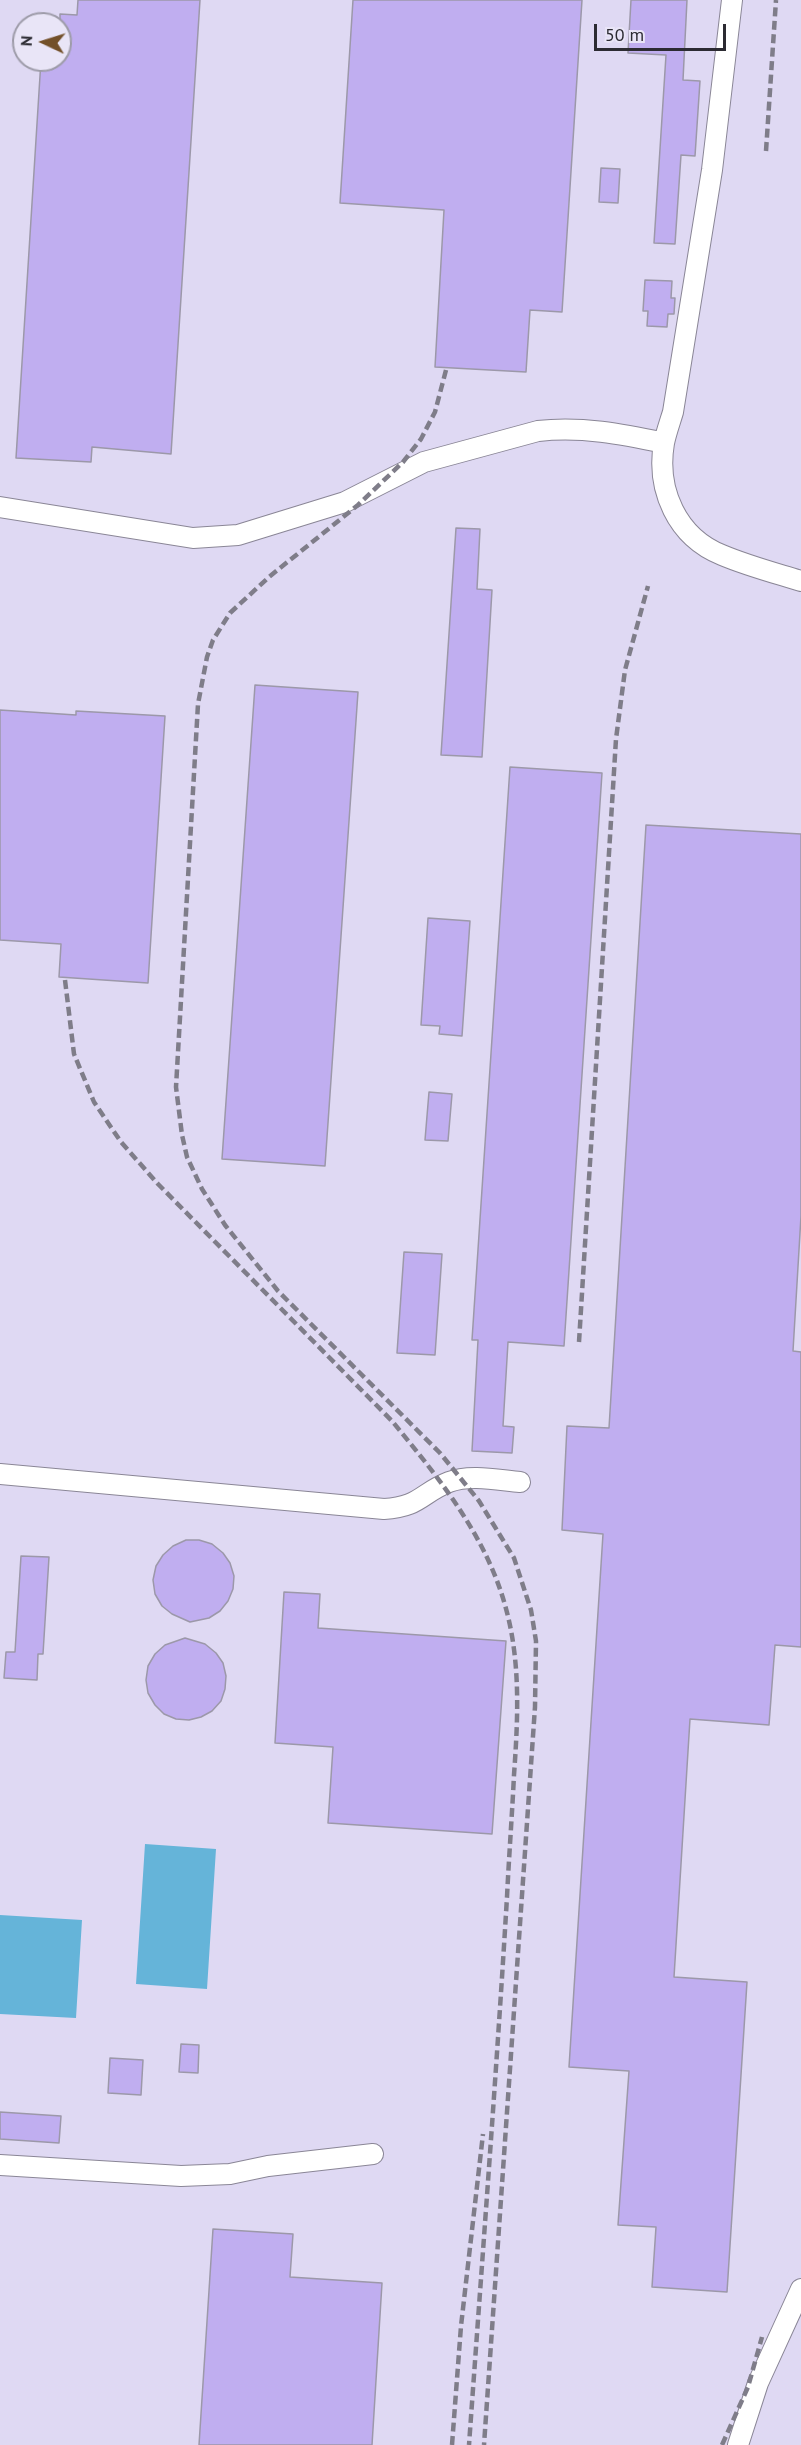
<!DOCTYPE html>
<style>
body{margin:0}
#map{position:relative;width:801px;height:2445px;overflow:hidden;background:#e9e5f7;font-family:"PT Sans",sans-serif}
canvas{display:block}
.north{position:absolute;left:12px;top:12px;width:60px;height:60px;box-sizing:border-box;background:#e9e5f7;border:2px solid #9d9ba8;border-radius:50%;rotate:274deg;font-size:16px;font-weight:700;line-height:24px;text-align:center;color:#2c2b32}
.north::after{content:'';display:block;margin:auto;width:21px;height:27px;background:#735029;clip-path:polygon(50% 0,100% 100%,50% 72%,0 100%)}
.scale{position:absolute;left:594px;top:24px;width:132px;height:27px;box-sizing:border-box;border:3px solid #2c2b32;border-top:0;padding-left:8px;font-size:18px;line-height:21px;white-space:nowrap;color:#2c2b32;-webkit-text-stroke:4px #e9e5f7;paint-order:stroke}
</style>
<div id="map">
<canvas width="801" height="2445"></canvas>
<div class="north">N</div>
<div class="scale">50 m</div>
</div>
<script>
const context = document.querySelector('canvas').getContext('2d');
context.lineJoin = 'round';
function paint(path, color) {
  context.fillStyle = color;
  context.fill(path, 'evenodd');
}
function stroke(path, color, width, dash) {
  context.strokeStyle = color;
  context.lineWidth = width;
  context.lineCap = dash ? 'butt' : 'round';
  context.setLineDash(dash || []);
  context.stroke(path);
}
paint(new Path2D(`
 M0 0H801V2445H0ZM24 24H60V60H24Z`), '#dfd9f3');
paint(new Path2D(`
 M145 1844 216 1849 207 1989 136 1984Z
 M0 1915 82 1920 76 2018 0 2014Z`), '#65b4d9');
const building = new Path2D(`
 M78 0H200L171 454 92 447 91 462 16 458 41 60H60V14L77 15Z
 M353 0H582L562 312 530 310 526 372 435 367 444 210 340 203Z
 M631 0H687L683 80 700 81 695 156 681 155 675 244 654 243 666 55 628 53Z
 M601 168 620 169 618 203 599 202Z
 M645 280 672 281 671 298H675L674 314H668L667 327 647 326 648 311H643Z
 M456 528 480 529 477 589 492 590 482 757 441 755Z
 M255 685 358 692 325 1166 222 1159Z
 M0 710 76 715V711L165 716 148 983 59 977 61 944 0 940Z
 M510 767 602 773 564 1346 508 1342 503 1426 514 1427 512 1453 472 1451 478 1340H472Z
 M646 825 801 834V1216L793 1351 801 1352V1647L775 1645 769 1725 690 1719 674 1977 747 1982 727 2292 652 2287 656 2227 618 2225 629 2071 569 2067 603 1534 562 1530 567 1426 609 1428Z
 M428 918 470 921 462 1036 439 1034 440 1026 421 1025Z
 M429 1092 452 1094 448 1141 425 1140Z
 M404 1252 442 1254 435 1355 397 1353Z
 M186 1540H199L212 1544 223 1553 230 1563 234 1576 233 1589 228 1601 220 1611 209 1618 190 1622 172 1614 162 1606 155 1594 153 1580 156 1566 163 1555 173 1546Z
 M21 1556 49 1557 43 1654H38L37 1680 4 1678 6 1652H15Z
 M284 1592 320 1594 318 1628 506 1641 492 1834 328 1823 333 1747 275 1743Z
 M185 1638 205 1644 216 1653 223 1663 226 1676 225 1689 221 1701 212 1711 201 1717 189 1720 176 1719 164 1714 155 1705 148 1693 146 1680 148 1666 155 1654 165 1645Z
 M181 2044 199 2045 198 2073 179 2072Z
 M110 2058 143 2060 141 2095 108 2093Z
 M0 2112 61 2116 59 2143 0 2139Z
 M213 2229 293 2234 290 2277 382 2283 372 2445H199Z`);
paint(building, '#c0aef0');
stroke(building, '#9c98a9', 1.5);
const minor = new Path2D(`
 M732 0 712 170 673 412C670 422 666 433 664 443 656 490 677 537 722 555 748 566 775 573 801 581
 M0 507 193 538 238 535 345 502 424 462 538 431C581 426 622 434 664 443
 M0 1474 384 1509C420 1507 421 1493 449 1482 470 1474 498 1480 520 1482
 M0 2165 181 2176 230 2174 268 2166 373 2154
 M738 2445 758 2383 801 2289`);
stroke(minor, '#8a8696', 22);
stroke(minor, '#fff', 20);
stroke(new Path2D(`
 M766 151 776 0
 M446 370 435 412 421 439 403 462 358 505 269 577 230 613 213 640 207 657 198 704 176 1087 182 1135 187 1157 202 1189 225 1225 278 1291 440 1453 479 1501 514 1558 531 1610 536 1641 535 1707 484 2445
 M65 980 74 1054 94 1102 121 1142 158 1184 392 1421C438 1477 485 1534 505 1605 521 1661 518 1718 514 1775 512 1816 509 1856 507 1897 496 2080 482 2262 469 2445
 M579 1342 616 739 625 670 648 586
 M452 2445 461 2326 483 2134
 M722 2445 748 2387 762 2337`), '#7f7d89', 4.5, [9, 4.5]);
</script>
